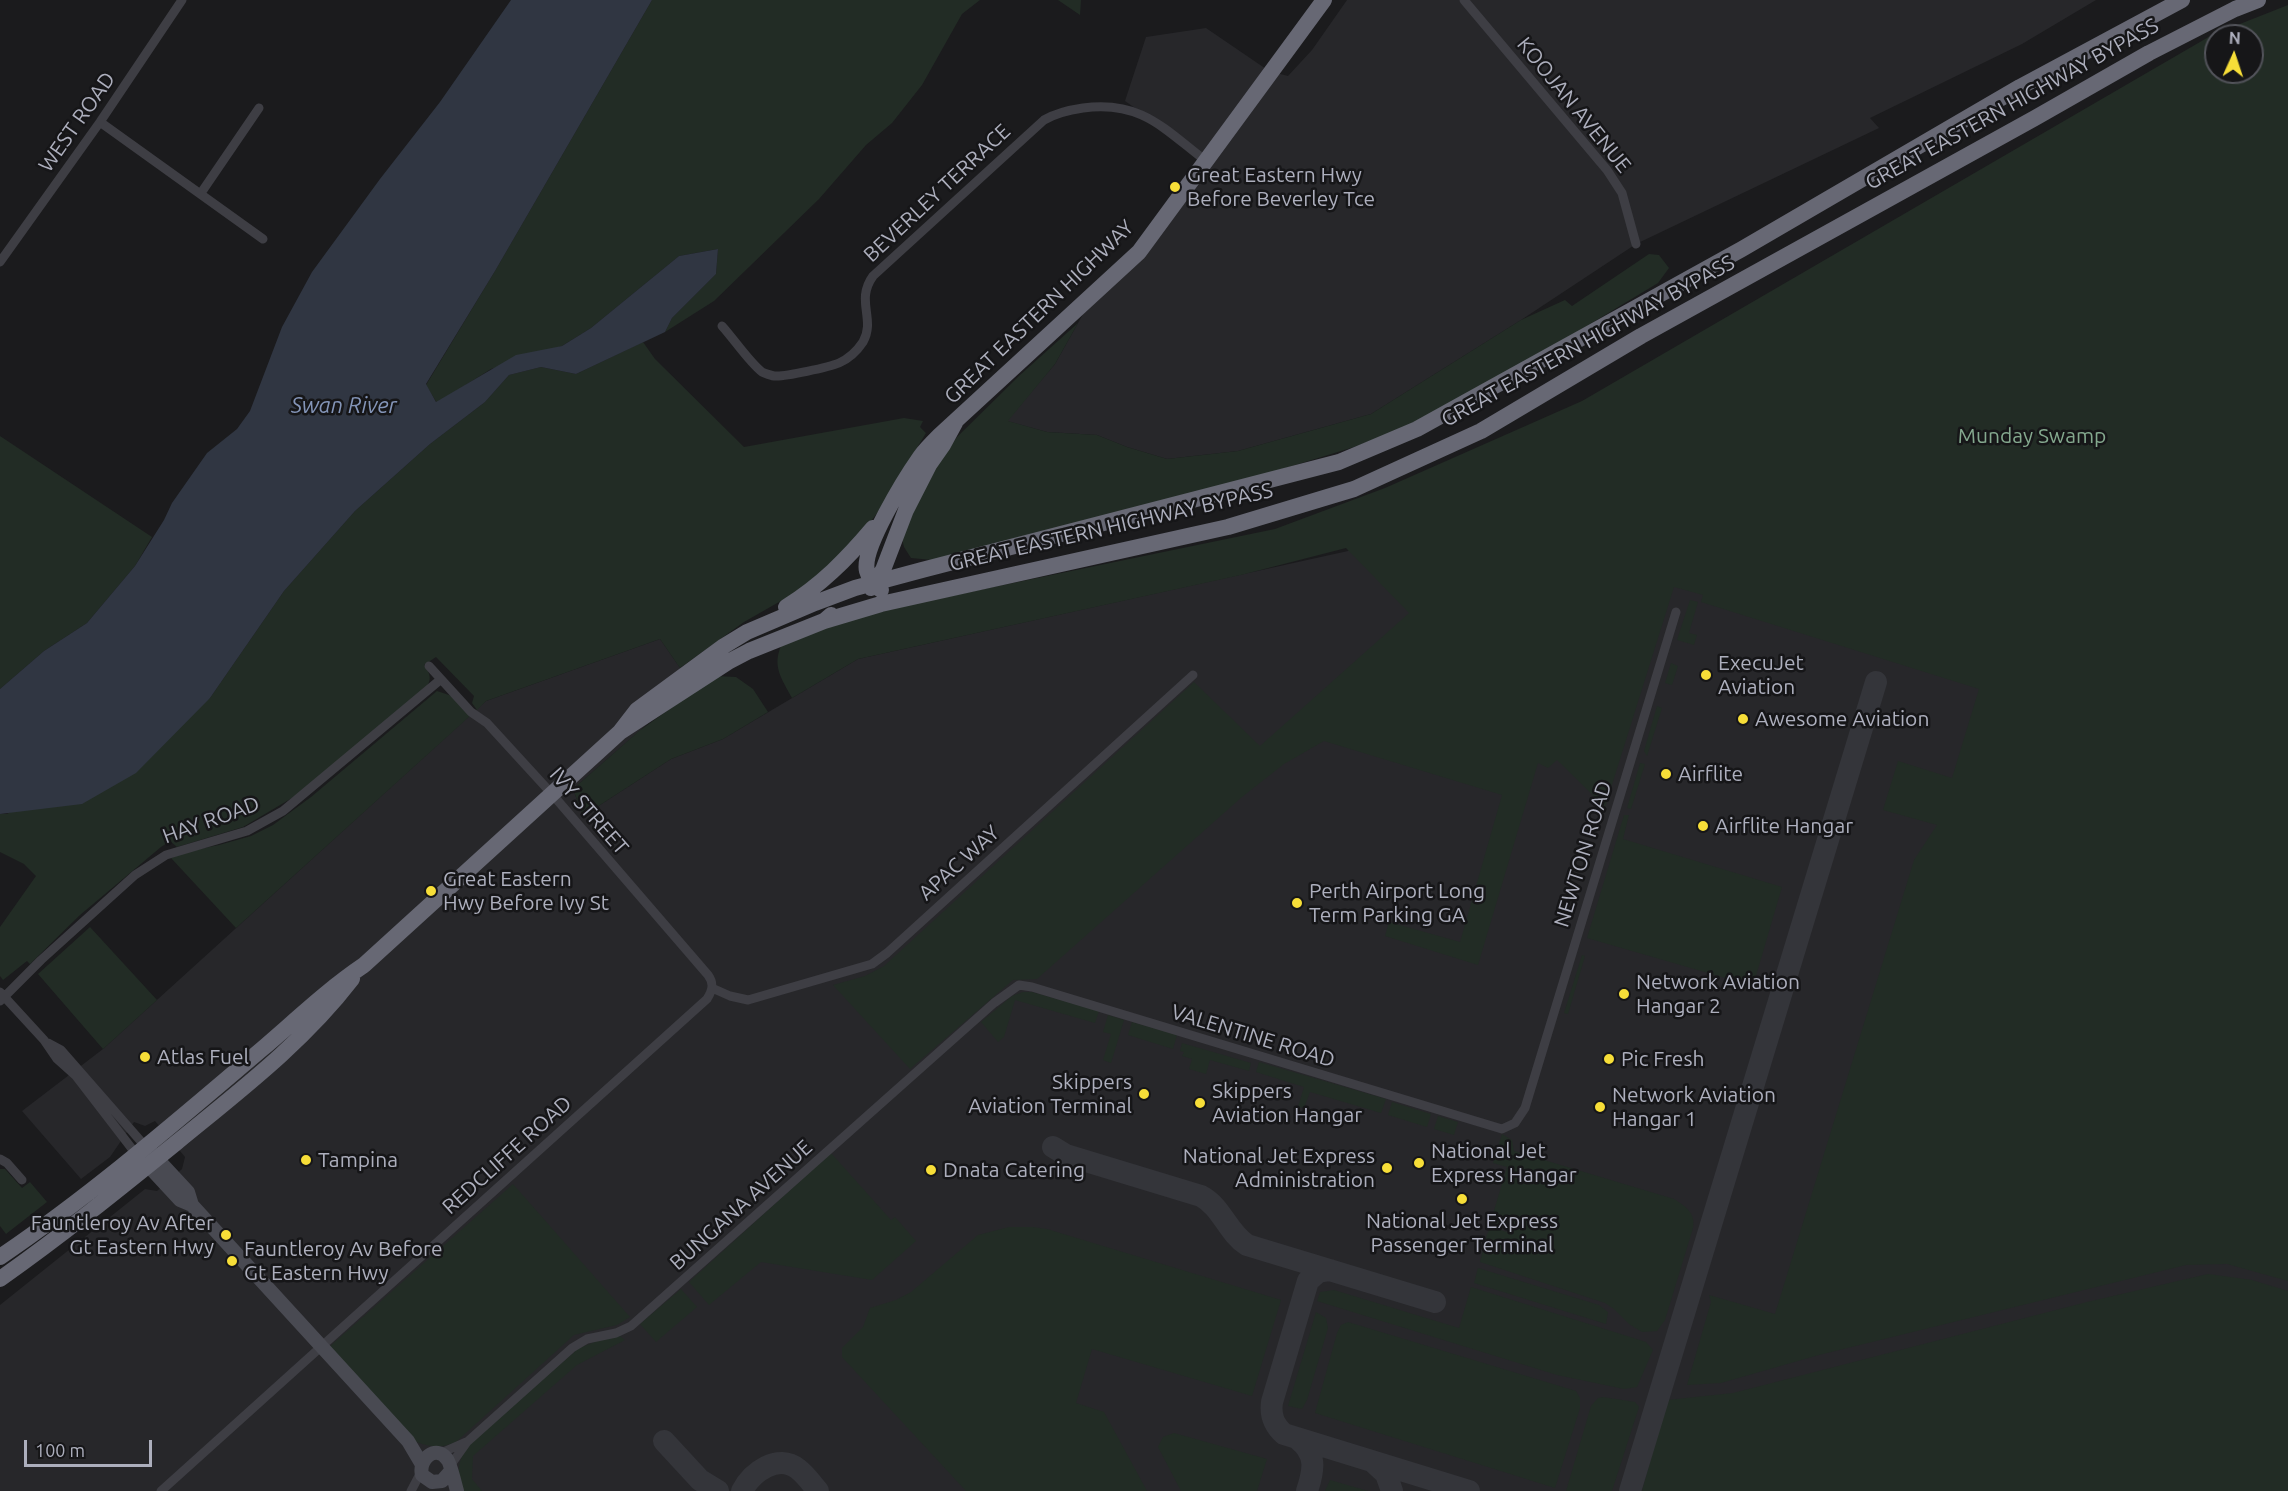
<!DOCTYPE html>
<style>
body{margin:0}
#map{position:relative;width:2288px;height:1491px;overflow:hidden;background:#1b1b1d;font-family:Ubuntu,sans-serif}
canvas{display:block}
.north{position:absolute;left:2204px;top:24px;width:60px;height:60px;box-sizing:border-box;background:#161618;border:2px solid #52535a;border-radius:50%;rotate:3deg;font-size:16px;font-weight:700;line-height:24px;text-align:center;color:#adafbd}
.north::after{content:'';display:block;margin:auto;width:21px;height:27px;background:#f7de38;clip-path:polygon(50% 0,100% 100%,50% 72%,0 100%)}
.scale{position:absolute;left:24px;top:1440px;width:128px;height:27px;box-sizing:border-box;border:3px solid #adafbd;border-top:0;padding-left:8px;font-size:18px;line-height:21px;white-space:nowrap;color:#adafbd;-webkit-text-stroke:4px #161618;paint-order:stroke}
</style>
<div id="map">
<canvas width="2288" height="1491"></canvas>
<div class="north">N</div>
<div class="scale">100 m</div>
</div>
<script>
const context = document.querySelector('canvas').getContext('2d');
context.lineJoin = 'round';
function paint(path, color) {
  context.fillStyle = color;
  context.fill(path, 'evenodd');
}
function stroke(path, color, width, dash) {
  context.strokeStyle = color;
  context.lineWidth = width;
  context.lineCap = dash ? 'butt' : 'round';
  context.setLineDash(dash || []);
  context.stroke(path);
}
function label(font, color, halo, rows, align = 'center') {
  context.font = font + ' Ubuntu,sans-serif';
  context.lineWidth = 5;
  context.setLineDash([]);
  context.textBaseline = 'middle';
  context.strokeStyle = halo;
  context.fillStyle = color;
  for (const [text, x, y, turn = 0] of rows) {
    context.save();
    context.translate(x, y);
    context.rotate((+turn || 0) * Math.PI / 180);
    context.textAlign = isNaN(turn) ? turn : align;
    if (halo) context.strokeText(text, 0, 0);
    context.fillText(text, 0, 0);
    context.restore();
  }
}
paint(new Path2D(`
 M1347 0H2096L2022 44 1870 118 1879 128 1636 244 1521 320 1371 414 1238 451 1167 459 1127 447 1097 435 1047 432 1007 421 1055 364 1096 291 1208 159 1125 101 1146 37 1206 28 1269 71 1288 76 1312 50Z
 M1429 499 2288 613V1491H0V1305L145 1189 157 1191 182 1169 185 1157 155 1121 145 1126 134 1122 110 1157 81 1179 22 1111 103 1049 486 701 660 639 692 685 573 789 583 816 671 759 723 739 858 659 1348 551Z`), '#27272a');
paint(new Path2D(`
 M652 0H980L962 14 922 85 892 123 866 145 819 199 714 301 665 332 672 318 716 274 718 249 679 256 591 328 562 346 491 369 437 403 426 385 495 271Z
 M1058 0H1081L1080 15Z
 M2288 5V1281L2227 1264 2186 1265 1819 1355 1721 1383 1687 1385 1711 1302 1709 1295 1775 1314 1914 860 1937 825 1883 810 1898 761 1952 778 1979 689 1701 602 1703 595 1674 587 1605 807 1557 760 1548 768 1538 763 1478 965 1385 936 1389 922 1460 942 1502 795 1324 741 1284 764 1242 797 1037 979 1013 980 910 1069 833 985 865 976 884 966 1194 682 1260 746 1409 613 1346 548 1241 575 858 659 792 698C782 679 772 667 781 646L853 616 1275 529 1385 488 1582 401 2212 35ZM2216 36H2252V72H2216Z
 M1649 254 1659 255 1669 268 1658 283 1479 391 1405 428 1354 447 1217 489 932 560 911 558 904 547 901 535 929 477 957 437 1020 375 1078 323 1055 364 1008 421 1047 432 1097 435 1127 447 1167 459 1238 451 1371 414 1521 320 1565 300 1572 306Z
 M643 342 655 359 744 447 904 418 923 421 920 427 926 433 878 512 849 550 814 582 744 622 680 668 660 639 486 701 477 710 472 703 474 696 436 657 424 665C431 675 432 679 425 690L297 795 243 827 177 847 170 841 161 847 80 915 30 964 27 961 3 980 0 976V927L36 876 24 864 0 852V814H7L210 698 284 591 355 511 430 444 485 402 509 375 541 367 576 374Z
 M0 436 152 537 135 566 87 623 44 651 0 689Z
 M1690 600 1698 602 1689 633 1697 635 1694 645 1677 640Z
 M1671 663 1678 666 1672 685 1665 683Z
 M716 676 736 677 753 689 768 712 723 739 671 759 583 816 573 789 639 731Z
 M437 691 452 696 470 716 236 928 171 858 185 852 219 845 251 836 273 825 311 797Z
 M1657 706 1662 708 1647 756 1644 751Z
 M1640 763 1645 764 1631 809 1627 808Z
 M1624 815H1629L1623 839 1782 887 1753 986 1587 938Z
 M90 927 157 1000 103 1049 38 974Z
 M1582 955 1585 956 1568 1014 1564 1013Z
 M1023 992H1032L1099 1011 1095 1023 1015 1000 1004 1037 998 1042 981 1022 1012 996Z
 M1108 1015 1124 1020 1111 1063 1103 1060 1111 1034 1103 1032Z
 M1132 1022 1177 1035 1173 1049 1128 1035Z
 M1182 1043 1251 1063 1249 1071 1210 1060 1206 1074 1189 1069 1192 1059 1182 1056 1184 1052 1180 1051Z
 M1259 1062 1386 1099 1381 1113 1310 1092 1304 1108 1298 1107 1304 1087 1256 1072Z
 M1392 1102 1431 1114 1427 1127 1388 1115Z
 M1438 1116 1458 1122 1454 1135 1434 1129Z
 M1502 1134 1512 1140 1514 1151 1674 1199C1685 1206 1696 1213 1693 1228L1665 1320 1657 1331 1642 1332 1629 1324 1614 1309 1605 1303 1480 1262 1487 1234 1491 1227 1510 1233 1511 1231 1490 1224 1507 1167 1493 1163Z
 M831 1153 891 1220 895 1217 916 1241 872 1280 761 1262 709 1305 689 1282Z
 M0 1169H5L22 1188 30 1182 47 1202 6 1234 0 1226Z
 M513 1184 630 1317 617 1325 574 1335 456 1442C439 1449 430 1447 414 1441L328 1348Z
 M1009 1227H1033L1047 1229 1281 1300 1252 1396 1092 1349 1076 1403 1104 1412 1147 1491H966L842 1357V1348L863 1327 870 1308 896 1300 911 1292 978 1235Z
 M1478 1268 1599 1305 1608 1312 1606 1324 1474 1283Z
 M2208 1274 2252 1280 2288 1291V1491H1642L1667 1400 1733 1393 2087 1302Z
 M1471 1287 1646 1342 1653 1350 1637 1387 1624 1389 1557 1375 1317 1301 1320 1292 1334 1290 1459 1328Z
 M681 1289 697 1307 656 1342 640 1324Z
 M1316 1312 1326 1318 1328 1328 1307 1400 1302 1409 1288 1406Z
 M1348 1322 1576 1391 1580 1398V1408L1555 1488 1315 1413 1337 1333 1341 1325Z
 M620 1336 625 1340 577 1365 473 1456 472 1479 482 1491H464C455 1473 458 1462 468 1445L579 1348 600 1340Z
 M1603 1397 1635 1402 1639 1407 1612 1491H1566L1591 1406 1598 1398Z
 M1174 1433 1267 1459 1257 1491H1181L1158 1447 1163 1437Z
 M1330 1480 1368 1491H1325Z`), '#222c25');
paint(new Path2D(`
 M511 0H652L495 271 426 384 436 402 516 355 562 346 591 328 679 256 718 249 716 274 672 318 665 332 576 374 541 367 509 375 485 402 430 444 355 511 284 591 210 698 136 773 82 804 0 814V689L44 651 87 623 135 566 164 520 172 503 207 453 237 429 250 411 282 327 312 272 380 179 440 102Z`), '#303642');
stroke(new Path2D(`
 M1053 1147 1066 1155 1201 1196C1222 1207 1227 1232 1247 1245L1435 1302
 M1330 1270 1318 1272 1308 1281 1272 1402C1270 1416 1274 1425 1284 1434L1469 1491
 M1298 1439C1317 1454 1314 1470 1307 1491
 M664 1441 700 1480 718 1491
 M1373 1462 1386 1474 1392 1491
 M742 1491C752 1472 778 1453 798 1469 806 1475 812 1484 818 1491
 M1630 1491 1876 682`), '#34353a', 22);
stroke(new Path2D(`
 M1464 0 1607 170 1622 193 1636 244
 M100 122 263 239
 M201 193 259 108
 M0 262 100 122 182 0
 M722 326C733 338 750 363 762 372 764 373 772 376 775 376 784 377 830 367 839 363 848 359 857 351 863 342 876 319 855 301 873 276L1044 120C1056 113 1069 110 1083 108 1141 100 1164 129 1206 161
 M712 988 730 996 748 1000 872 964 887 953 1193 675
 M0 992 44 1040 57 1059 76 1076 136 1154
 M0 1001 41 960 135 875 166 855 247 831 283 811 440 680
 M48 1043 61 1050 145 1146
 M0 1159 7 1163 22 1180
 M441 1453 466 1442
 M450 1466 467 1442 572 1348 587 1339 616 1333 631 1326 994 1003 1019 985 1032 987 1502 1129 1515 1123 1525 1108 1676 612
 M161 1491 707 999C713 990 714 983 708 975L552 794 487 723 471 712 429 666
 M411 1491 421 1472`), '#3e3e44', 9);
stroke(new Path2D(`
 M150 1151 188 1192 192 1205
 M142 1159 180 1200 192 1205 408 1441 421 1463
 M450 1472 442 1481 432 1482 422 1475C418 1459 436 1444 447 1459 450 1462 455 1484 457 1491`), '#494a52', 14);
stroke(new Path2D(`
 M871 588 883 570 906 510 929 465 943 445 955 423
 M881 590C876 585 869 579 867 571 861 549 906 477 920 457 925 450 932 443 939 436L1139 252 1324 0
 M786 607C821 585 846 560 873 528
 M824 621 881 604 1228 527 1354 489 1481 431 1641 336 2035 118 2149 53 2235 9 2258 0
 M620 732 637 710 724 646 747 632 815 603 855 588 922 570 1339 462 1417 429 1742 249 2020 87 2182 0
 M0 1257C92 1195 177 1121 262 1049 296 1020 327 990 364 965L620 732 728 662 749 651 824 621 831 615
 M0 1279C61 1236 118 1190 176 1143 238 1092 303 1043 352 979`), '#676874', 16);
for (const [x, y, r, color] of [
 [1175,187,6,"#f7de38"],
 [1706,675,6,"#f7de38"],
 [1743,719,6,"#f7de38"],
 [1666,774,6,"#f7de38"],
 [1703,826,6,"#f7de38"],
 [431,891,6,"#f7de38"],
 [1297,903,6,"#f7de38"],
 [1624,994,6,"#f7de38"],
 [145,1057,6,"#f7de38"],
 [1609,1059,6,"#f7de38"],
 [1144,1094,6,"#f7de38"],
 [1200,1103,6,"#f7de38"],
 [1600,1107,6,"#f7de38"],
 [306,1160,6,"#f7de38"],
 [1419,1163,6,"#f7de38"],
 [1387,1168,6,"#f7de38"],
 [931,1170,6,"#f7de38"],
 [1462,1199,6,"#f7de38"],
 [226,1235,6,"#f7de38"],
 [232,1261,6,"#f7de38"]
]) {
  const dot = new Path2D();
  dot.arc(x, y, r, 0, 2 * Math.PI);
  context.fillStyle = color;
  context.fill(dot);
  stroke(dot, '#161618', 2);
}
label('21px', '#adafbd', '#161618', [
 ["GREAT EASTERN HIGHWAY BYPASS",2012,104,-29],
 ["KOOJAN AVENUE",1574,105,51],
 ["WEST ROAD",77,122,-55],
 ["BEVERLEY TERRACE",937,193,-43],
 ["GREAT EASTERN HIGHWAY",1039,312,-44],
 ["GREAT EASTERN HIGHWAY BYPASS",1588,341,-29],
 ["GREAT EASTERN HIGHWAY BYPASS",1111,527,-13],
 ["IVY STREET",589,811,49],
 ["HAY ROAD",211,820,-20],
 ["NEWTON ROAD",1583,854,-73],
 ["APAC WAY",959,863,-42],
 ["VALENTINE ROAD",1253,1036,17],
 ["REDCLIFFE ROAD",507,1155,-42],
 ["BUNGANA AVENUE",741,1205,-42]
]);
label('21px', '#adafbd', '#161618', [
 ["Great Eastern Hwy",1187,175],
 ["Before Beverley Tce",1187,199],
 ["ExecuJet",1718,663],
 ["Aviation",1718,687],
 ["Awesome Aviation",1755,719],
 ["Airflite",1678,774],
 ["Airflite Hangar",1715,826],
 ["Great Eastern",443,879],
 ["Hwy Before Ivy St",443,903],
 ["Perth Airport Long",1309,891],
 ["Term Parking GA",1309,915],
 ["Network Aviation",1636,982],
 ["Hangar 2",1636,1006],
 ["Atlas Fuel",157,1057],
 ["Pic Fresh",1621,1059],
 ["Skippers",1132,1082,"right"],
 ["Aviation Terminal",1132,1106,"right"],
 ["Skippers",1212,1091],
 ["Aviation Hangar",1212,1115],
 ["Network Aviation",1612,1095],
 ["Hangar 1",1612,1119],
 ["National Jet",1431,1151],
 ["Express Hangar",1431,1175],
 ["National Jet Express",1375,1156,"right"],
 ["Administration",1375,1180,"right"],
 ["Tampina",318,1160],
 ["Dnata Catering",943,1170],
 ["National Jet Express",1462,1221,"center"],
 ["Passenger Terminal",1462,1245,"center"],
 ["Fauntleroy Av After",214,1223,"right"],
 ["Gt Eastern Hwy",214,1247,"right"],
 ["Fauntleroy Av Before",244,1249],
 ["Gt Eastern Hwy",244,1273]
], 'left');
label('21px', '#84a88e', '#161618', [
 ["Munday Swamp",2032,436]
]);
label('italic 22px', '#8495b8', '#161618', [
 ["Swan River",344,406]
]);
</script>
